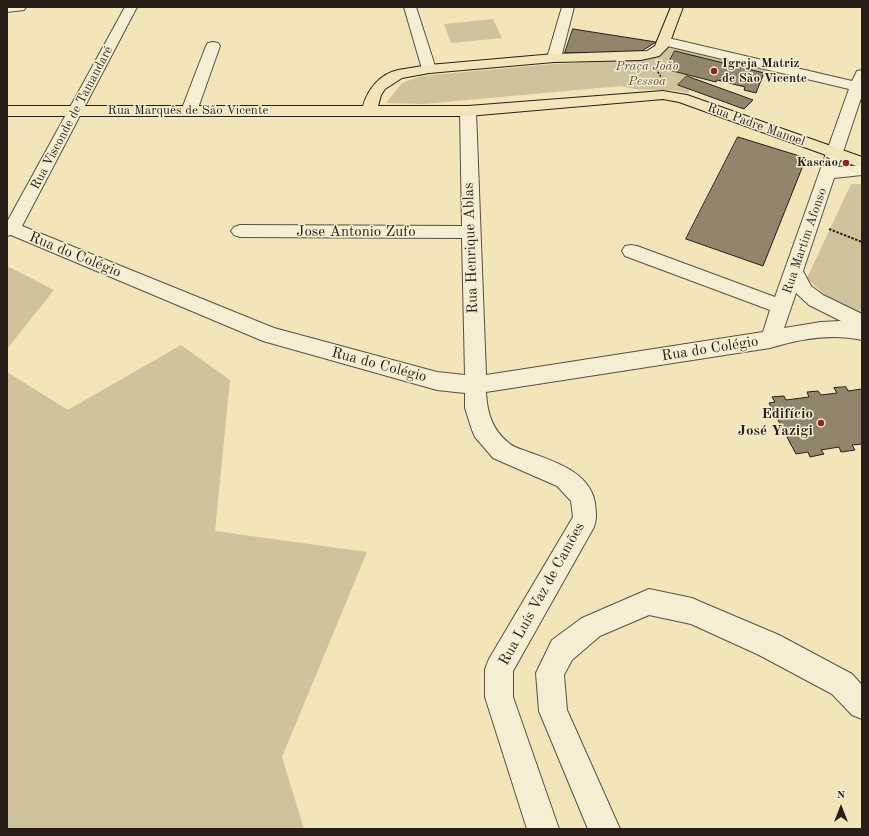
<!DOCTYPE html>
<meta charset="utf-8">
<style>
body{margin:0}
#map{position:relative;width:869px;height:836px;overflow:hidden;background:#f1e5b9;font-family:"Old Standard TT",serif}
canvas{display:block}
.frame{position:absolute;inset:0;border:8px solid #291d17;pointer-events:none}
.north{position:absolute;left:821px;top:788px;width:40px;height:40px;-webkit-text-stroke:3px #f6eed2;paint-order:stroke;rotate:0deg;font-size:11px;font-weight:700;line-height:16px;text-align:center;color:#291d17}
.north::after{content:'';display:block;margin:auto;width:14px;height:18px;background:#291d17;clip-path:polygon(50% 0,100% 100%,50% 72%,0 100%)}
</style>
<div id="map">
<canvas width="869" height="836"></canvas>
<div class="frame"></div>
<div class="north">N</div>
</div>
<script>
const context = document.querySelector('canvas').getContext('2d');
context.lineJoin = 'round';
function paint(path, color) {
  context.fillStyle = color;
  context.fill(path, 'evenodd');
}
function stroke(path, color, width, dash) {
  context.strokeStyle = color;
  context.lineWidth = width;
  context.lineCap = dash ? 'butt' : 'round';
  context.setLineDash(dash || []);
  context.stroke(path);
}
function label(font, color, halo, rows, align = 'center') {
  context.font = font + ' "Old Standard TT",serif';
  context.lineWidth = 3;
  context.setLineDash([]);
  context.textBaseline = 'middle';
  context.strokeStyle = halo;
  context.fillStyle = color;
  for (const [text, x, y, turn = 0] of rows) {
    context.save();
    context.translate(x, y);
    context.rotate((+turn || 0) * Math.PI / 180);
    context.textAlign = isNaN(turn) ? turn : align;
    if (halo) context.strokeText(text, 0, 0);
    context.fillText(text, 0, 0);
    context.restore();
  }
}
paint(new Path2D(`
 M493 19 502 38 451 43 444 24Z
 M669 44 767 67 764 73 675 51 665 69 688 75 678 85 690 90 688 93C665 87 643 93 621 86L424 104 386 103 402 83 421 76 553 64 651 59 663 53Z
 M851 184H862V316L832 302 807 278Z
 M7 266 54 290 7 349Z
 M181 345 230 380 215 531 367 552 282 757 304 829H7V372L68 410Z`), '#cfc39d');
const building = new Path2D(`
 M573 29 656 42 637 54 565 53Z
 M675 51 764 73 756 93 744 90 745 87 717 80 716 82 665 69Z
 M687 76 753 100 744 109 678 85Z
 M738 137 806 158 763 266 686 239Z
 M846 387 848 391 862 389V444L852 445 855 450 841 452 839 447 821 450 824 454 810 457 808 452 796 454 769 403 775 402 772 397 784 396 786 400 809 397 807 392 818 391 821 395 837 393 834 388Z`);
paint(building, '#91856b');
stroke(building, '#291d17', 1);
const minor = new Path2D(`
 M7 7H26L24 10 7 12Z
 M125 7H137L22 226 274 328 437 372 465 375 462 238 240 237 234 235 231 231 234 227 240 225 462 226 460 111 463 108 468 106 473 108 476 111 486 375 763 332 770 310 625 256 622 251 625 246 631 245 637 246 775 297 849 89 659 44 657 41 659 38 664 37 852 81 857 71 862 70V95L838 167 862 165V175L834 178 803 271 811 286 823 295 862 314V340C832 333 799 339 770 348L486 392C487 412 492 430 509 443 513 447 520 449 526 451 552 461 590 471 595 503 596 513 597 518 594 527L513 671V697L559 829H527L485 697V669L489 659 573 517 571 501 557 486 493 458 475 437 472 430 465 408V393L437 390 263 341 11 235 7 236V222ZM796 293 809 305 841 321 821 322 784 328Z
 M404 7H416L436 69 434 72 429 73 424 72 422 69Z
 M562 7H574L561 58 559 61 554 62 549 61 547 58Z
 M213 42 218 43 220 46 197 111 194 114 189 116 184 114 181 111 206 46 208 43Z
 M649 589 692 598 701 602 779 635 852 674 862 685V719L852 715 832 694 759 655 691 624 649 615 600 636 572 660 564 675 567 710 620 829H588L539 711 536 673 552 640 582 618Z`);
const major = new Path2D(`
 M671 7H683L668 47 659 56 641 60 554 62 429 73 402 78 385 89 381 95 378 106H468L663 91 687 95 862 157V168L679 102 663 99 468 116H7V106H363C368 89 380 74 398 70L429 65 554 54 647 51 655 46Z`);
stroke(minor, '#5b4f40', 2);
stroke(major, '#291d17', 2);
stroke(new Path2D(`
 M656 69 663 80`), '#291d17', 1.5, [2, 1.5]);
stroke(new Path2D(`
 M829 229 862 242`), '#291d17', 2, [2.5, 1.5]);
paint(minor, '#f6eed2');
paint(major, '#f1e5b9');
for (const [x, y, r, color] of [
 [714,71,4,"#8f2418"],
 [846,163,4,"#8f2418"],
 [821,423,4,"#8f2418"]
]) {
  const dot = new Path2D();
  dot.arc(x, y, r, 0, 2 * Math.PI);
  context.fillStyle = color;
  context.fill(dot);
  stroke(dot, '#f6eed2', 1.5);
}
label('bold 13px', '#291d17', '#f6eed2', [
 ["Igreja Matriz",722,64],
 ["de São Vicente",722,79],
 ["Kascão",838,163,"right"]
], 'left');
label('italic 13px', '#5b4f3f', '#f6eed2', [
 ["Praça João",647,67],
 ["Pessoa",647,82]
]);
label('13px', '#291d17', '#f6eed2', [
 ["Rua Marquês de São Vicente",188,111],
 ["Rua Visconde de Tamandaré",72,118,-62],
 ["Rua Padre Manoel",756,125,20],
 ["Rua Martim Afonso",805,241,-71]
]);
label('15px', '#291d17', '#f6eed2', [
 ["Jose Antonio Zufo",356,232],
 ["Rua Henrique Ablas",471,248,-92],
 ["Rua do Colégio",75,255,22],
 ["Rua do Colégio",710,349,-9],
 ["Rua do Colégio",379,365,15],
 ["Rua Luís Vaz de Camões",542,594,-61]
]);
label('bold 15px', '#291d17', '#f6eed2', [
 ["Edifício",813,414],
 ["José Yazigi",813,431]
], 'right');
</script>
